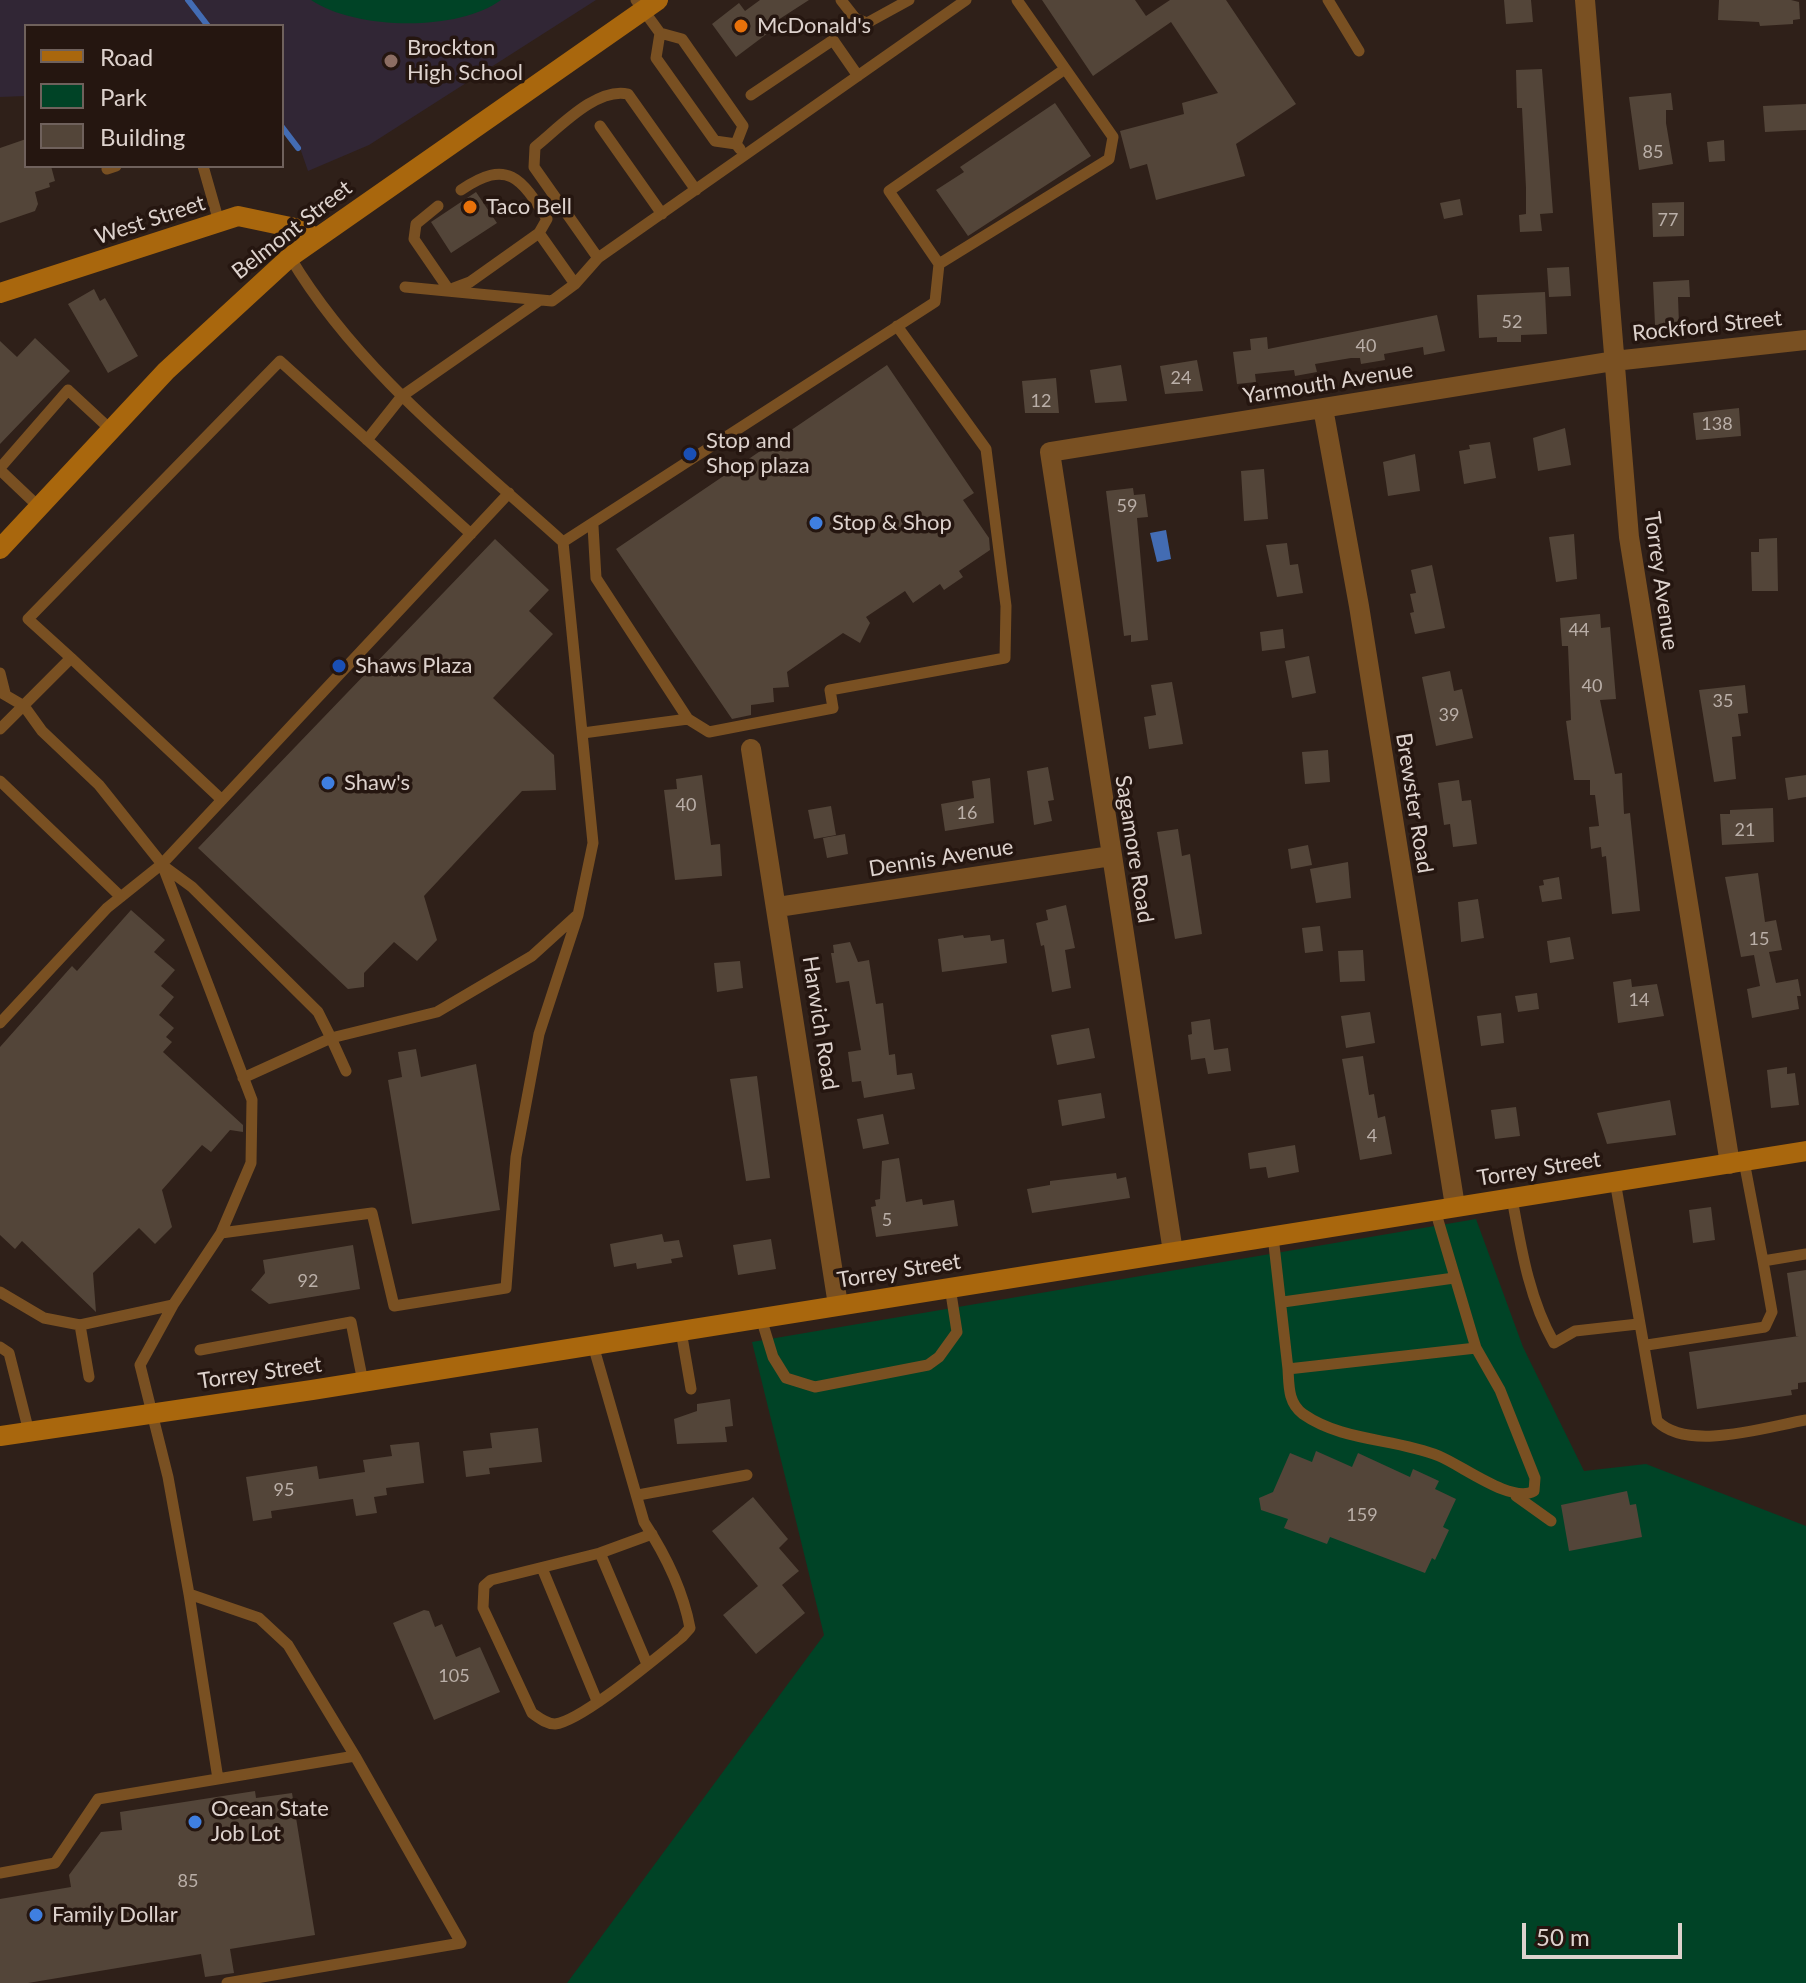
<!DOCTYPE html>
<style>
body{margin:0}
#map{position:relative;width:1806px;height:1983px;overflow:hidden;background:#2f2019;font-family:Lato,sans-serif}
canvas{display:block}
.legend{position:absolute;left:24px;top:24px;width:260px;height:144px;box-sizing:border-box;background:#251610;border:2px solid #6f615c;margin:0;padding:10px 14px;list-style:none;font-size:24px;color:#ddd2cd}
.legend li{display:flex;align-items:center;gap:16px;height:40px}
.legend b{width:40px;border:2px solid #6f615c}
.scale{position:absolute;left:1522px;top:1923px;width:160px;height:36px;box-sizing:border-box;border:4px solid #ddd2cd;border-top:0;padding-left:10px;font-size:24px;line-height:28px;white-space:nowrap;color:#ddd2cd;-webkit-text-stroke:6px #251610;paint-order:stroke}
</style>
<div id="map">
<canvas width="1806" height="1983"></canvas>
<ul class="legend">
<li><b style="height:10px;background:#a9670d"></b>Road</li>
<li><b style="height:22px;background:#004326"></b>Park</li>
<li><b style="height:22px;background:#534539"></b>Building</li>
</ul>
<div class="scale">50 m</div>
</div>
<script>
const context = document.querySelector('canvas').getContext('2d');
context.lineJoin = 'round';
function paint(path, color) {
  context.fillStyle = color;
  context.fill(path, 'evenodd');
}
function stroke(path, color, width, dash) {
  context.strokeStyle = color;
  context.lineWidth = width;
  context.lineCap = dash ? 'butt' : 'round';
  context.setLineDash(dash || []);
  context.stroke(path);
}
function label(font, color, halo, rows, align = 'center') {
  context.font = font + ' Lato,sans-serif';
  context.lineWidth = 7;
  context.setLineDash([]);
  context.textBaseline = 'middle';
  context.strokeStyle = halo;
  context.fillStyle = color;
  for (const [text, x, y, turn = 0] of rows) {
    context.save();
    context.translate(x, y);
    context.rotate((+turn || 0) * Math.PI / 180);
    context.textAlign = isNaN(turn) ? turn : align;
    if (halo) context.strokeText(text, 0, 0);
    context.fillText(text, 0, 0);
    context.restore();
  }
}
paint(new Path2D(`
 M0 0H596L369 145 308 171 300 148 282 131V26H26V96L0 97Z`), '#312635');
paint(new Path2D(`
 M311 0H501C458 32 355 30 311 0Z
 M1476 1219 1523 1347 1584 1471 1646 1464 1806 1526V1983H567L824 1635 752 1342Z`), '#004326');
paint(new Path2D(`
 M1166 530 1171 559 1157 562 1150 533Z`), '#436cb3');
stroke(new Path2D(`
 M188 0 208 26
 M282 127 298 148`), '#436cb3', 6);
paint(new Path2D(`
 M760 0H809L764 29 768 33 736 57 712 24 739 3 745 11Z
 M1042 0H1135L1146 16 1170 0H1226L1296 104 1236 144 1245 176 1156 200 1147 164 1130 169 1120 131 1184 114 1182 103 1218 93 1171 22 1093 76Z
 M1504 0H1531L1533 22 1506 24Z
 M1719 0H1791L1799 2 1800 19 1793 20V24L1760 26 1759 22 1718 20Z
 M1542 69 1553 213 1540 214 1542 231 1520 232 1519 215 1526 214V188L1522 108H1517L1516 70Z
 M1671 93 1673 110H1666V123L1673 164 1639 170 1629 97Z
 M1055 103 1091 156 968 236 936 190 964 172 960 167Z
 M1806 104V130L1765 132 1763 106Z
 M26 139V166H51L55 181 49 183 50 187 35 192 38 204 35 211 0 223V148Z
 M1724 140 1725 161 1709 162 1707 142Z
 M476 192 497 223 451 253 431 222Z
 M1460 199 1463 215 1444 219 1440 203Z
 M1684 202V236L1653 237 1652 203Z
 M1569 267 1571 296 1549 297 1547 268Z
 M1689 280 1690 297H1678L1679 324 1655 325 1653 282Z
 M94 289 100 301 105 298 138 356 108 373 68 304Z
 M1545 292 1547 334 1521 335V342H1497V337L1479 338 1477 295Z
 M1437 315 1445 351 1424 355 1423 347 1384 354 1385 360 1361 364 1360 358H1351L1315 364 1317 372 1295 376 1294 370 1255 374 1256 382 1237 384 1233 352 1251 350 1250 339 1267 337 1268 349Z
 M35 338 70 371 0 444V341L17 357Z
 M1197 360 1203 391 1165 394 1160 366Z
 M887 365 974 493 963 500 989 538 990 550 959 571 963 577 944 590 940 584 913 603 905 591 866 617 870 623 860 643 843 633 787 672 789 687 773 688 774 702 751 705V715L732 719 616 549Z
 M1121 365 1127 401 1095 403 1090 370Z
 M1056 378 1059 413H1025L1022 381Z
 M1739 408 1741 436 1696 440 1693 413Z
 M1565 428 1571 465 1538 471 1533 438Z
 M1490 442 1496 478 1464 484 1459 451 1470 449 1469 445Z
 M1415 454 1420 491 1388 496 1383 462Z
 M1264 469 1268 519 1244 521 1241 471Z
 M1133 488 1134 495 1145 494 1148 517 1137 518 1148 640 1131 642V635L1124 636 1106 491Z
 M1574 534 1577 579 1556 582 1549 537Z
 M1777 538 1778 591H1752L1751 552H1759V539Z
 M495 539 549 590 529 611 553 634 493 698 554 755 556 790 522 791 424 896 437 940 417 961 394 942 364 973V987L348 989 198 848Z
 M1287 543 1290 565 1298 564 1303 593 1277 597 1266 545Z
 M1432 565 1445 628 1415 634 1410 613 1414 612 1410 594 1416 593 1411 570Z
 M1600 614 1601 628 1610 627 1616 699 1600 700 1615 774 1622 773 1624 814 1630 813 1640 911 1612 914 1606 856 1602 857 1601 847 1591 849 1589 827 1599 826 1595 795H1590V780H1574L1566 721 1571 720 1568 646H1562L1560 618Z
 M1283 629 1285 648 1262 651 1260 632Z
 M1309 656 1316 693 1292 698 1285 661Z
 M1450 671 1454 691 1462 689 1473 738 1436 746 1422 677Z
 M1172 682 1183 744 1149 749 1144 717 1156 715 1151 685Z
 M1745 685 1748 713 1738 714 1741 736 1732 737 1736 779 1714 782 1699 690Z
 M1328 750 1330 782 1305 784 1302 752Z
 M1048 767 1054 800 1048 801 1052 821 1034 825 1027 771Z
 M702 775 711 845 720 844 722 876 675 880 664 790 677 789 676 779Z
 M1806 775V797L1788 800 1785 778Z
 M990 778 994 823 945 831 941 804 974 798 972 781Z
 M1459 780 1462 801 1471 800 1477 844 1453 847 1450 824 1444 825 1438 783Z
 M831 806 836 835 814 839 808 810Z
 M1773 808 1774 842 1722 845 1720 814H1730V810Z
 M1178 829 1182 856 1190 854 1202 934 1175 939 1157 832Z
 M845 834 848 854 827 858 823 838Z
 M1308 845 1312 865 1291 869 1288 849Z
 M1348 862 1351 898 1316 903 1310 869Z
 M1758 873 1765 922 1776 920 1782 950 1769 952 1776 983 1798 979 1801 996H1797L1799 1009 1752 1018 1747 989 1760 986 1754 955 1741 957 1725 877Z
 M1559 877 1562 899 1542 902 1539 886 1544 885 1543 880Z
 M1478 899 1484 938 1461 942 1458 902Z
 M1066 905 1075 948 1065 950 1071 988 1052 992 1044 945 1041 946 1036 923 1048 920 1046 910Z
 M131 910 165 940 154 952 175 970 161 986 174 997 159 1015 174 1028 166 1037 172 1042 163 1052 243 1125V1132L230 1130 211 1152 202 1145 162 1190 172 1227 155 1244 139 1228 93 1273 96 1312 22 1241 15 1249 0 1235V1047L72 966 77 971Z
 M1320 926 1323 951 1305 953 1302 928Z
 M963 935 964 938 990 935 991 941 1004 939 1007 963 942 972 938 939Z
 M1570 937 1574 959 1550 963 1547 941Z
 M850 942 858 962 869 960 876 1004 883 1003 889 1055 895 1054 897 1075 912 1073 915 1089 864 1098 861 1081 852 1082 848 1052 861 1050 849 981 836 983 831 953H834L833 945Z
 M1363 950 1365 981 1340 982 1338 951Z
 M740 961 743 988 717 992 714 963Z
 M1631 979 1632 987 1657 984 1664 1016 1618 1023 1613 982Z
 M1537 993 1539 1009 1518 1012 1515 996Z
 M1370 1012 1375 1043 1346 1048 1341 1016Z
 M1501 1013 1504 1043 1481 1046 1477 1016Z
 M1210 1019 1214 1050 1228 1048 1231 1071 1208 1074 1205 1058 1191 1060 1188 1035 1192 1034 1191 1022Z
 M1089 1028 1095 1058 1057 1065 1051 1035Z
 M416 1049 421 1077 476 1064 500 1210 412 1224 388 1080 402 1077 398 1052Z
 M1363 1056 1369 1095 1374 1094 1378 1118 1385 1116 1392 1154 1360 1160 1342 1059Z
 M1787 1067V1074L1795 1073 1799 1105 1771 1108 1767 1070Z
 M757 1076 770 1178 746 1181 730 1079Z
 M1101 1093 1105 1118 1062 1126 1058 1100Z
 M1670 1100 1676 1135 1607 1144 1597 1113Z
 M1516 1107 1520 1136 1495 1139 1491 1110Z
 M883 1114 889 1144 863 1149 857 1119Z
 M1295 1145 1299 1172 1268 1178 1266 1167 1250 1169 1248 1153Z
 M899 1158 906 1202 922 1199 923 1205 954 1200 958 1226 876 1237 871 1207 876 1206 875 1200 880 1199 882 1161Z
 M1116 1173 1117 1179 1126 1177 1130 1198 1032 1213 1027 1189 1050 1185V1181Z
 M1711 1207 1715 1240 1693 1243 1689 1210Z
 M662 1234 664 1242 679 1240 683 1257 671 1259 672 1263 637 1269 636 1263 614 1267 610 1244Z
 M771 1239 776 1269 738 1275 733 1245Z
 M353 1245 360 1289 269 1304 251 1290 265 1273 263 1260Z
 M1806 1270V1382L1798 1383V1389L1791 1390 1792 1395 1697 1409 1689 1352 1799 1336H1796L1787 1273Z
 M730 1399 733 1426 725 1427 727 1442 677 1444 674 1419 697 1411V1404Z
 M538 1428 542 1462 489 1468 490 1474 466 1477 463 1451 492 1448 490 1433Z
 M419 1442 424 1483 386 1488 387 1495 374 1497 377 1513 356 1516 353 1499 271 1511 272 1518 253 1521 246 1477 317 1466 319 1479 365 1472 363 1460 392 1456 390 1445Z
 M1316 1451 1352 1467 1358 1453 1410 1477 1413 1469 1439 1481 1435 1489 1456 1499 1443 1527 1449 1530 1435 1560 1432 1558 1425 1573 1330 1537 1327 1544 1284 1528 1288 1519 1261 1510 1259 1498 1273 1492 1290 1453 1312 1462Z
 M1627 1491 1630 1505 1636 1504 1642 1537 1569 1551 1561 1505Z
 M753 1497 788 1539 779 1548 799 1571 782 1585 805 1613 756 1654 723 1615 758 1586 712 1531Z
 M424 1610 429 1611 435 1627 442 1624 456 1657 480 1647 500 1692 434 1720 393 1623Z
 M255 1791 256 1798 292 1793 315 1935 230 1949 234 1973 205 1977 201 1954 28 1983H0V1899L71 1887 69 1875 101 1832 122 1830 120 1812Z`), '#534539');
stroke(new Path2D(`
 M636 0 660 33 682 39 743 126 736 144
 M841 0 855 18 867 23 909 0
 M1328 0 1359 51
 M660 33 656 58 715 141 736 144 740 149
 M751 95 833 40 858 76
 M600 126 662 214
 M203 166 219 222
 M107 169 116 166
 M461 190C508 158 521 178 547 219L539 233
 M438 206 416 224 414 239 449 290
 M598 258 534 167 535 147C559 128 596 87 628 94L696 190
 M939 264 889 191 1065 69
 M405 287 552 301 575 284 598 258 966 0
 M454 288 470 282 539 233 575 284
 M367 440 402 396 540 300
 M0 468 68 390 110 429
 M0 470 39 507
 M563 542 935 302 939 264 1109 159 1113 137 1017 0
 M71 658 222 800
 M0 673 5 693
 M0 692 24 706 42 731 99 785 162 864 252 1100 251 1163 221 1233 173 1305 140 1365 168 1477 189 1594 259 1618 288 1645 355 1756 98 1799 55 1863 0 1873
 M688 719 709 732 833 708 830 690 1005 658 1006 606 986 449 897 326
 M0 729 71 658 28 619 280 361 471 534
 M583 733 688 719 596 578 593 526
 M0 781 121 897
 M162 865 192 887 318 1012 331 1038 437 1012 532 956 576 916
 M0 1023 107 908 162 864 509 493
 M243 1078 331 1038 346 1071
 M1744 1161 1763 1261
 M1615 1181 1657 1421C1688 1452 1766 1427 1806 1420
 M1512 1198C1521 1248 1529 1299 1554 1343L1575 1331 1638 1324
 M1435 1210 1476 1348 1288 1369C1289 1386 1288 1403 1303 1414 1343 1442 1395 1438 1439 1456 1463 1466 1512 1504 1534 1491L1535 1478 1500 1390 1476 1348
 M221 1233 372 1213 394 1306 506 1288 516 1157 539 1034 578 915 593 843 563 542C467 455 357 370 290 257
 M1273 1236 1288 1369
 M0 1292 44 1318 80 1325 173 1305
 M1283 1302 1454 1278
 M761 1318 773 1357 786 1378 815 1387 928 1365 939 1357 957 1332 950 1287
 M80 1325 89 1377
 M681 1331 691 1389
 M593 1345 644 1522C665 1554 683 1590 690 1628L682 1637C658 1656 582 1721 555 1724 546 1724 539 1718 532 1713L483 1608 484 1586 491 1580 600 1553 652 1534
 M1647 1345 1765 1327 1772 1312 1763 1261 1806 1254
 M0 1347 9 1353 29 1432
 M200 1350 351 1322 363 1382
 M638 1495 747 1475
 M1516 1496 1551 1521
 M600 1553 647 1664
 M542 1568 597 1701
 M189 1594 218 1779
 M227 1983 461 1943 355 1756`), '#795022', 11);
stroke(new Path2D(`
 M1585 0 1629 537 1730 1164
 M1323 408 1359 606 1455 1206
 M751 749 838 1305
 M778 907 1111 856
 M1173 1252 1050 452 1614 361 1806 340`), '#795022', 20);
stroke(new Path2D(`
 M0 293 238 216 295 228 315 237
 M0 549 166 371 290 257 658 0
 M0 1436 312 1390 1806 1151`), '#a9670d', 20);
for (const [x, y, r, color] of [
 [741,26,8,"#e8710a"],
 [391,61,8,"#8d6e63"],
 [470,207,8,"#e8710a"],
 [690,454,8,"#1a4fb4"],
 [816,523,8,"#3f7fe0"],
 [339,666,8,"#1a4fb4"],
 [328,783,8,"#3f7fe0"],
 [195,1822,8,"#3f7fe0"],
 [36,1915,8,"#3f7fe0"]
]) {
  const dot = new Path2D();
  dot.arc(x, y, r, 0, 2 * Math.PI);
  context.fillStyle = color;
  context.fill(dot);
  stroke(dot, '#251610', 3);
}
label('18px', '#baafa8', null, [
 ["85",1653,152],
 ["77",1668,220],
 ["52",1512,322],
 ["40",1366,346],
 ["24",1181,378],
 ["12",1041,401],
 ["138",1717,424],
 ["59",1127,506],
 ["44",1579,630],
 ["40",1592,686],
 ["35",1723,701],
 ["39",1449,715],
 ["40",686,805],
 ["16",967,813],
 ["21",1745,830],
 ["15",1759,939],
 ["14",1639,1000],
 ["4",1372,1136],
 ["5",887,1220],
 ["92",308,1281],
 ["95",284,1490],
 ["159",1362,1515],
 ["105",454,1676],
 ["85",188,1881]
]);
label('22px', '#ddd2cd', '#251610', [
 ["McDonald's",757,26],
 ["Brockton",407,48],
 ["High School",407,73],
 ["Taco Bell",486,207],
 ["Stop and",706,441],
 ["Shop plaza",706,466],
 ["Stop & Shop",832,523],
 ["Shaws Plaza",355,666],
 ["Shaw's",344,783],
 ["Ocean State",211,1809],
 ["Job Lot",211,1834],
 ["Family Dollar",52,1915]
], 'left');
label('22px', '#ddd2cd', '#251610', [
 ["West Street",150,220,-18],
 ["Belmont Street",292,230,-38],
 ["Rockford Street",1707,326,-6],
 ["Yarmouth Avenue",1328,383,-9],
 ["Torrey Avenue",1661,581,82],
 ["Brewster Road",1414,803,81],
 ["Sagamore Road",1134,849,81],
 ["Dennis Avenue",941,858,-9],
 ["Harwich Road",820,1023,81],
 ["Torrey Street",1539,1169,-9],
 ["Torrey Street",899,1271,-9],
 ["Torrey Street",260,1373,-8]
]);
</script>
